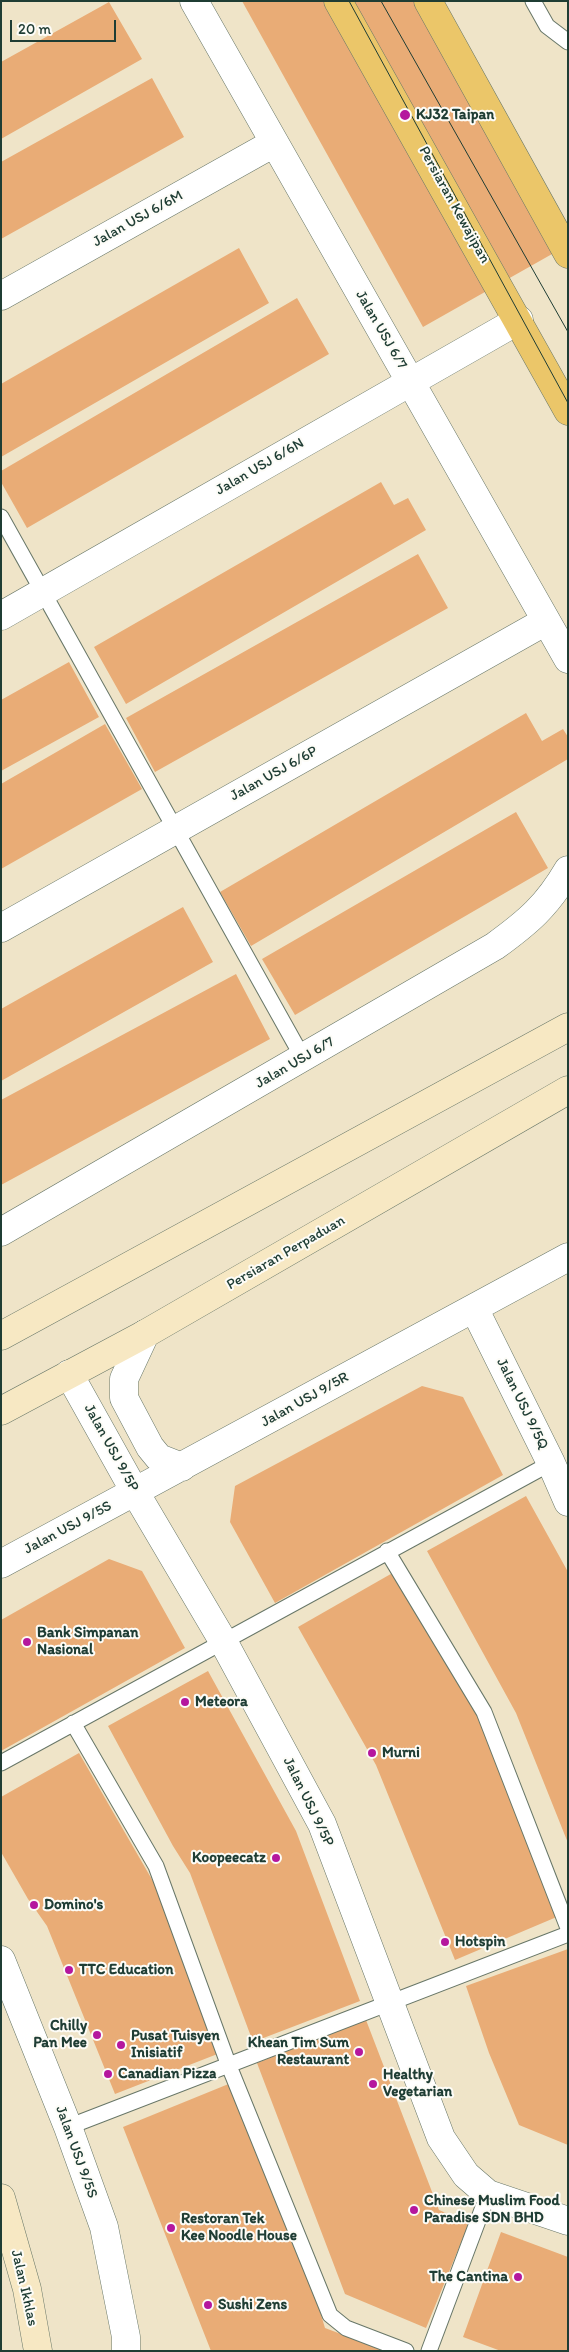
<!DOCTYPE html>
<style>
body{margin:0}
#map{position:relative;width:569px;height:2352px;overflow:hidden;background:#efe4c8;font-family:Itim,sans-serif}
canvas{display:block}
.frame{position:absolute;inset:0;border:2px solid #1f3d34;pointer-events:none}
.scale{position:absolute;left:10px;top:20px;width:106px;height:22px;box-sizing:border-box;border:2px solid #1f3d34;border-top:0;padding-left:6px;font-size:15px;line-height:18px;white-space:nowrap;color:#1f3d34;-webkit-text-stroke:4px #fdfcf7;paint-order:stroke}
</style>
<div id="map">
<canvas width="569" height="2352"></canvas>
<div class="frame"></div>
<div class="scale">20 m</div>
</div>
<script>
const context = document.querySelector('canvas').getContext('2d');
context.lineJoin = 'round';
function paint(path, color) {
  context.fillStyle = color;
  context.fill(path, 'evenodd');
}
function stroke(path, color, width, dash) {
  context.strokeStyle = color;
  context.lineWidth = width;
  context.lineCap = dash ? 'butt' : 'round';
  context.setLineDash(dash || []);
  context.stroke(path);
}
function label(font, color, halo, rows, align = 'center') {
  context.font = font + ' Itim,sans-serif';
  context.lineWidth = 4;
  context.setLineDash([]);
  context.textBaseline = 'middle';
  context.strokeStyle = halo;
  context.fillStyle = color;
  for (const [text, x, y, turn = 0] of rows) {
    context.save();
    context.translate(x, y);
    context.rotate((+turn || 0) * Math.PI / 180);
    context.textAlign = isNaN(turn) ? turn : align;
    if (halo) context.strokeText(text, 0, 0);
    context.fillText(text, 0, 0);
    context.restore();
  }
}
paint(new Path2D(`
 M242 1H442L568 245 423 327Z
 M109 2 142 59 1 139V62Z
 M152 78 184 137 1 239V162Z
 M239 248 269 303 1 457V384Z
 M297 298 329 354 27 528 1 482V471Z
 M381 482 394 505 408 498 426 530 126 704 94 647Z
 M418 554 448 608 155 772 126 718Z
 M69 662 99 717 1 771V700Z
 M526 713 542 741 563 729 568 737V759L251 946 220 892Z
 M105 724 142 789 1 869V784Z
 M516 812 548 868 295 1015 262 959Z
 M183 907 213 962 1 1081V1009Z
 M236 974 270 1039 1 1185V1100Z
 M422 1386 463 1397 503 1475 275 1603 230 1522 235 1486Z
 M526 1496 568 1572V1843L516 1713 427 1551Z
 M109 1559 142 1571 185 1648 1 1751V1620Z
 M396 1571 474 1708 559 1916 455 1960 376 1765 298 1627Z
 M208 1671 296 1831 360 2001 253 2042 190 1873 173 1846 108 1726Z
 M79 1753 154 1883 220 2053 115 2094 47 1926 28 1899 1 1852V1797Z
 M568 1949V2145L519 2125 489 2053 466 1986Z
 M366 2020 439 2210 469 2223 426 2328 345 2294 257 2063Z
 M231 2083 315 2295 325 2328 386 2351H211L123 2127Z
 M501 2232 568 2257V2351H501L463 2337Z`), '#e9ac76');
const lane = new Path2D(`
 M533 1 547 26 568 42
 M1 517 303 1058
 M387 1551 484 1712 568 1928
 M73 1723 156 1866 229 2066 330 2315 346 2328 406 2351
 M1 1763 551 1463
 M68 2127 568 1934
 M429 2351 488 2194`);
const street = new Path2D(`
 M194 1 568 659
 M1 296 274 143
 M1 616 519 320
 M1 928 546 621
 M1 1232 495 946C528 922 547 906 568 870
 M474 1308 551 1463 568 1502
 M145 1334 124 1379V1398L150 1447 159 1458 182 1467
 M69 1374 135 1492 223 1641 322 1824 441 2138 466 2175 488 2194 568 2221
 M1 1564 568 1257
 M1 1960 68 2127 104 2227 126 2337V2351`);
const secondary = new Path2D(`
 M1 1336 568 1027
 M1 1411 145 1334 568 1090
 M1 2198 27 2289 38 2351`);
const primary = new Path2D(`
 M338 1 568 411
 M428 1 568 254`);
stroke(lane, '#687768', 17);
stroke(street, '#687768', 29);
stroke(secondary, '#687768', 29);
stroke(primary, '#687768', 29);
stroke(lane, '#fff', 15);
stroke(street, '#fff', 28);
stroke(secondary, '#f7e8c3', 28);
stroke(primary, '#ebc669', 28);
stroke(new Path2D(`
 M349 1 568 403
 M381 1 568 332`), '#1f3d34', 1);
for (const [x, y, r, color] of [
 [405,115,6,"#b5179e"],
 [27,1642,5,"#b5179e"],
 [185,1702,5,"#b5179e"],
 [372,1753,5,"#b5179e"],
 [276,1858,5,"#b5179e"],
 [34,1905,5,"#b5179e"],
 [445,1942,5,"#b5179e"],
 [69,1970,5,"#b5179e"],
 [97,2035,5,"#b5179e"],
 [121,2045,5,"#b5179e"],
 [359,2052,5,"#b5179e"],
 [108,2074,5,"#b5179e"],
 [373,2084,5,"#b5179e"],
 [414,2210,5,"#b5179e"],
 [171,2228,5,"#b5179e"],
 [518,2277,5,"#b5179e"],
 [208,2305,5,"#b5179e"]
]) {
  const dot = new Path2D();
  dot.arc(x, y, r, 0, 2 * Math.PI);
  context.fillStyle = color;
  context.fill(dot);
  stroke(dot, '#fdfcf7', 2);
}
label('bold 15px', '#1f3d34', '#fdfcf7', [
 ["KJ32 Taipan",416,115],
 ["Bank Simpanan",37,1633],
 ["Nasional",37,1650],
 ["Meteora",195,1702],
 ["Murni",382,1753],
 ["Koopeecatz",266,1858,"right"],
 ["Domino's",44,1905],
 ["Hotspin",455,1942],
 ["TTC Education",79,1970],
 ["Chilly",87,2026,"right"],
 ["Pan Mee",87,2043,"right"],
 ["Pusat Tuisyen",131,2036],
 ["Inisiatif",131,2053],
 ["Khean Tim Sum",349,2043,"right"],
 ["Restaurant",349,2060,"right"],
 ["Canadian Pizza",118,2074],
 ["Healthy",383,2075],
 ["Vegetarian",383,2092],
 ["Chinese Muslim Food",424,2201],
 ["Paradise SDN BHD",424,2218],
 ["Restoran Tek",181,2219],
 ["Kee Noodle House",181,2236],
 ["The Cantina",508,2277,"right"],
 ["Sushi Zens",218,2305]
], 'left');
label('15px', '#1f3d34', '#fdfcf7', [
 ["Persiaran Kewajipan",454,205,61],
 ["Jalan USJ 6/6M",138,219,-29],
 ["Jalan USJ 6/7",381,330,60],
 ["Jalan USJ 6/6N",260,467,-30],
 ["Jalan USJ 6/6P",274,774,-29],
 ["Jalan USJ 6/7",295,1063,-30],
 ["Persiaran Perpaduan",286,1253,-30],
 ["Jalan USJ 9/5R",305,1400,-29],
 ["Jalan USJ 9/5Q",522,1404,64],
 ["Jalan USJ 9/5P",111,1448,61],
 ["Jalan USJ 9/5S",68,1528,-28],
 ["Jalan USJ 9/5P",308,1802,64],
 ["Jalan USJ 9/5S",76,2152,70],
 ["Jalan Ikhlas",24,2288,77]
]);
</script>
